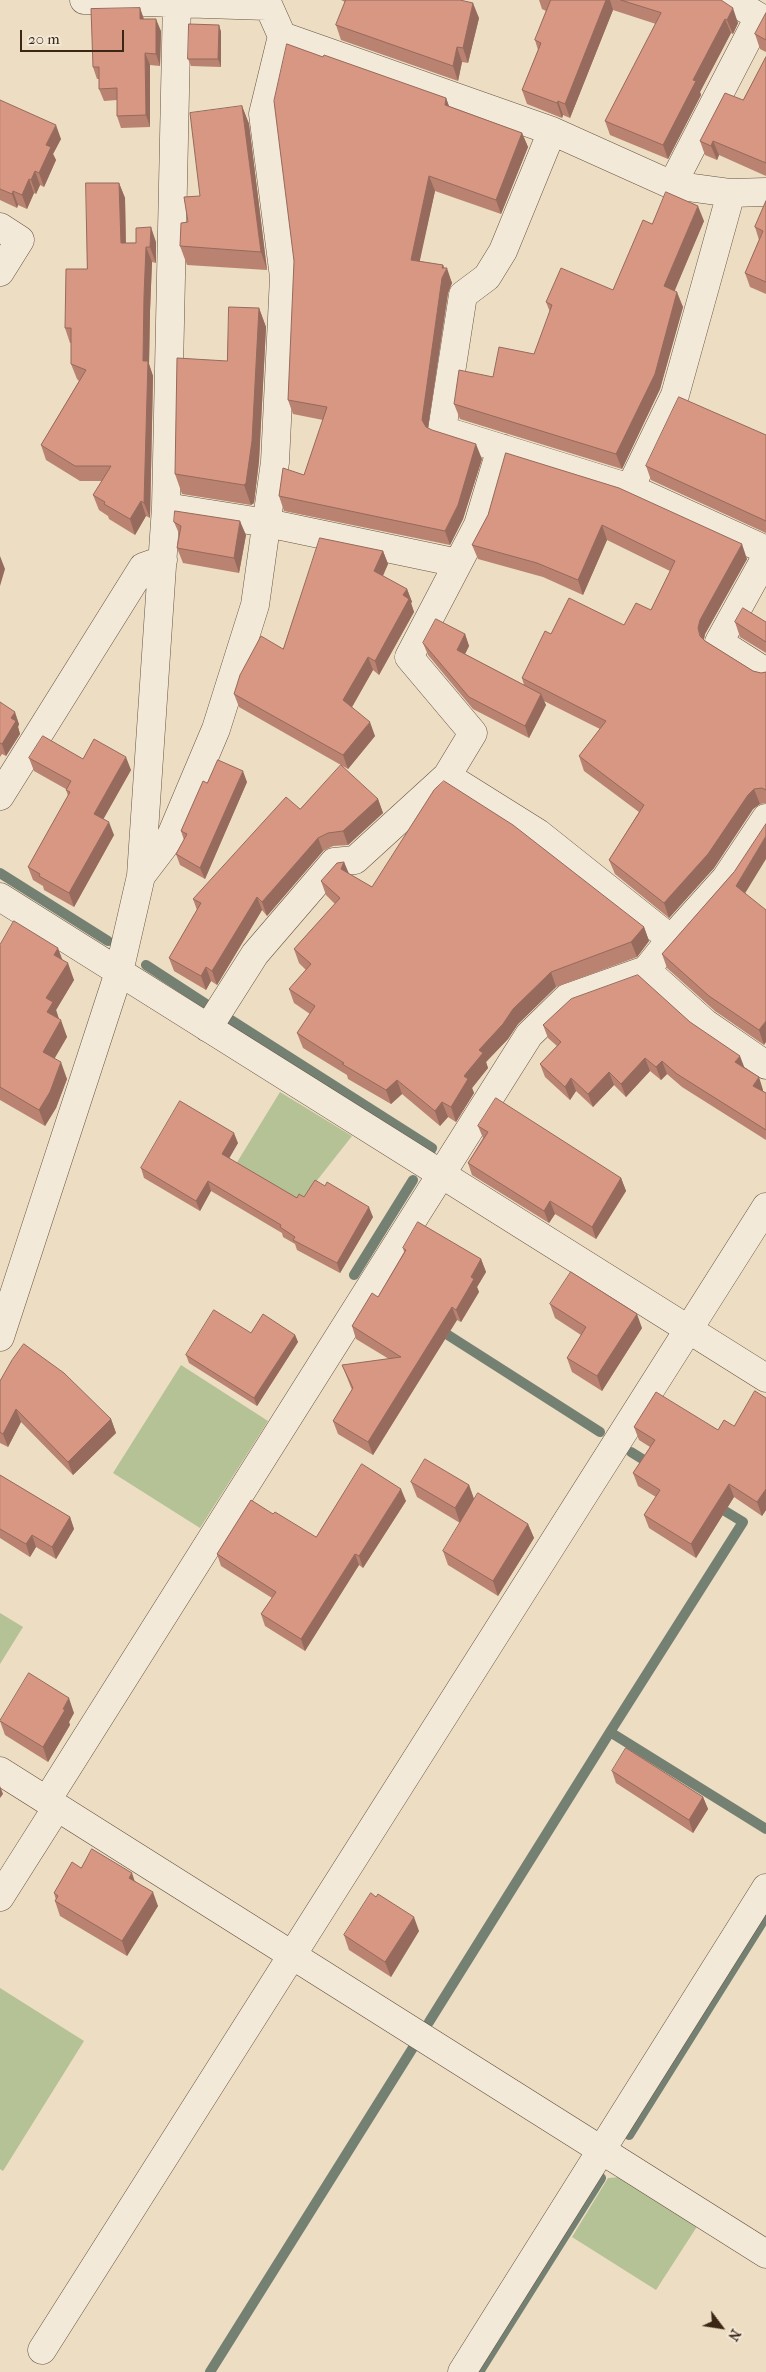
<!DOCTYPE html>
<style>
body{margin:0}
#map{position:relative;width:766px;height:2372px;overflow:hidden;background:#ecddc3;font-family:"IM FELL French Canon",serif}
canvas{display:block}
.north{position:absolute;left:696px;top:2302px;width:50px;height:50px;-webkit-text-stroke:4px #f3e9d8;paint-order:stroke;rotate:121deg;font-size:14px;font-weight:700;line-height:20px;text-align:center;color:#3c2616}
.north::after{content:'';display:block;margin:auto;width:18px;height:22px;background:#3c2616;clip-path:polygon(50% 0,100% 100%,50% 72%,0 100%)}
.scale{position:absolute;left:20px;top:30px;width:104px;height:22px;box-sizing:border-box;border:2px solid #3c2616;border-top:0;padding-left:6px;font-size:15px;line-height:18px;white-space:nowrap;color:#3c2616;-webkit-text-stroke:4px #f3e9d8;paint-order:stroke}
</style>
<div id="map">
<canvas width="766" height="2372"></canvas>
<div class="north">N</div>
<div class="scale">20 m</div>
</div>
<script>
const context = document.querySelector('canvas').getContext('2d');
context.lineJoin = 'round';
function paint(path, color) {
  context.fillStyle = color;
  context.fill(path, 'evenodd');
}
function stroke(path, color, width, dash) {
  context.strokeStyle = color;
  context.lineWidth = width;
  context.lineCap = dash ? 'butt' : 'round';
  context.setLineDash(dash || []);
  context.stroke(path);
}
paint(new Path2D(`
 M280 1092 352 1136 300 1202 236 1164Z
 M181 1365 268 1421 200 1528 113 1473Z
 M0 1613 23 1627 0 1664Z
 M0 1988 84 2041 3 2171 0 2169Z
 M621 2177 698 2225 656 2290 572 2237 608 2178Z`), '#b5c296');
stroke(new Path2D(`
 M0 873 108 941
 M146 965 206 1004
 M231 1020 432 1148 430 1152
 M354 1275 413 1180
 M437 1328 600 1432
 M631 1452 652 1465
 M715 1505 743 1522 610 1732 766 1829
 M429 2022 610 1732
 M629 2135 766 1916
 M210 2372 414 2046
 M479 2372 601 2178`), '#748072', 10);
const street = new Path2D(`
 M84 0 267 6
 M266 0 282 36 552 131 672 185 731 193 766 192
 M552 131 503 251 487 277 463 295 442 430 630 488 766 550
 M672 185 759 17 731 0
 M0 227 20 240 0 272
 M630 488 675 395 731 193
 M166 507 267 523 458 563
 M766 557 719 642 766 672
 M447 776 538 833 671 939
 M0 796 143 567 163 560
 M141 876 170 838 216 729 255 605 275 462 284 277 263 114 282 36
 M0 897 766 1378
 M646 970 705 1023 766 1065
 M208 1028 255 954 334 862 355 860 447 776 473 733 409 657 478 525 501 448
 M0 1337 119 972 141 876 166 507 177 0
 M0 1771 766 2254
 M47 1800 529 1035 567 998 646 970 671 939 726 878 766 818
 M0 1897 57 1807
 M42 2350 766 1207
 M462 2372 766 1888`);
stroke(street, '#685441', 29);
stroke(street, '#f3e9d8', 28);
paint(new Path2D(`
 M341 0H460L479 18 468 63 462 62 458 81 341 40 336 25 345 2Z
 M539 0H721L738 23 733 34 731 33 700 92 701 95 668 159 610 135 605 121 656 24 613 10 570 118 563 115 562 118 527 104 522 90 538 50 535 40 546 11 542 9Z
 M140 8 144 19 161 31 160 66 150 65V127L121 128 117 116V100L104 101 99 89V79H97L93 67Z
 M766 13V52L760 49 755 34Z
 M219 25 221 32V67L191 66 188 59Z
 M323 57 446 98 449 106 522 133 528 147 501 214 435 191 419 261 443 265 452 283 448 293 428 428 482 459 463 519 450 545 284 511 279 496 304 475 323 420 293 414 288 400Z
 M766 57V176L719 155 717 160 705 155 700 141 743 100Z
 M0 100 61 139 53 154 56 160 44 187 40 185 36 194 34 193 27 209 18 205 17 208 0 200Z
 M242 106 249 124 267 270 187 265 180 246 188 222Z
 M119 183 125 198 126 243 156 242V263L152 262 150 311 149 364 153 376 150 518 146 516 135 535 109 519 108 516 99 510 93 495 102 481H80L46 460 41 445 79 381 77 379 71 364V343H70L65 328Z
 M766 201V294L750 287 745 273 759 240 755 227Z
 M704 221 674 291 683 307 660 389 622 469 460 419 454 404 493 377 534 354 550 312 546 302 613 290 652 224Z
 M259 308 266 327 259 461 254 503 251 505 182 494 175 474 227 361Z
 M766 435V533L651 480 646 466Z
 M506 453 747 559 705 634 704 640 753 671 761 673 766 672V803L760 804 753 809 714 868 669 918 615 874 609 860 639 812 584 771 579 756 600 729 544 701 546 705 529 738 473 709 428 655 423 643 465 634 469 646 465 654 524 685 522 678 551 634 624 625 651 610 670 571 607 540 583 595 543 577 478 559 472 545 488 515Z
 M174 522 246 535 239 573 183 563 177 548 180 536Z
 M383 551 388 564 383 576 407 589 412 602 411 603 414 612 379 675 373 670 352 707 375 736 348 769 239 707 234 694 283 649Z
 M735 622H766V653L740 637Z
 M0 702 19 724 18 727 20 734 6 756 2 754 0 757Z
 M29 758 83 759 131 770 103 819 114 835 74 907 44 890 43 886 33 880 28 867 68 796 66 789 34 771Z
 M247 782 205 879 180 865 176 854 184 840 181 831 207 783Z
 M378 799 383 813 348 845 333 846 323 851 267 916 262 910 217 985 211 981 206 990 174 971 169 958 197 910 193 899 300 809Z
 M344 862 348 873 372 887 644 927 649 941 637 957 556 987 518 1024 508 1039 486 1062 488 1068 472 1088 474 1093 456 1122 448 1117 440 1126 402 1094 391 1104 348 1079 347 1075 303 1048 297 1033 310 1014 294 1003 289 989 306 970 299 963 294 949 335 904 326 895 321 881Z
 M734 872 745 894 764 1045 715 1011 667 968 662 954Z
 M0 945 63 960 74 980 56 1010 59 1019 67 1037 54 1059 67 1079 56 1108 45 1126 0 1100Z
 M690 1022 744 1068 763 1090V1091L766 1093V1140L682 1087 667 1074 661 1080 650 1071 626 1097 614 1085 593 1107 576 1091 570 1100 545 1077 540 1064 557 1046 548 1038 543 1025Z
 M478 1126 621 1178 626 1191 596 1239 555 1214 549 1223 472 1175 468 1163 483 1138Z
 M238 1143 229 1158 297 1198 304 1197 373 1217 340 1273 297 1250 295 1244 283 1237 282 1233 211 1191 200 1211 144 1178 141 1168Z
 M403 1248 481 1259 486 1272 477 1287 479 1292 461 1322 457 1320 373 1455 338 1434 333 1421 352 1390 342 1365 389 1359 356 1339 352 1326 378 1297 404 1252Z
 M550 1304 642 1328 602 1391 572 1372 567 1358 581 1335 555 1318Z
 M251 1333 295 1335 298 1342 257 1406 189 1363 186 1355Z
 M0 1381 111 1419 116 1433 73 1475 21 1422 8 1447 0 1443Z
 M766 1398V1510L762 1516 734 1497 696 1558 649 1528 644 1515 656 1497 638 1486 633 1473 650 1447 639 1440 634 1427 718 1430 734 1426Z
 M0 1475 70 1517 74 1529 56 1559 36 1547 30 1557 0 1538Z
 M411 1482 469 1485 474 1499 460 1523 417 1497Z
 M406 1501 363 1568 359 1565 305 1651 265 1626 261 1614 272 1598 221 1566 217 1554 273 1514 316 1537Z
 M528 1524 534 1538 498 1596 448 1565 443 1551Z
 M74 1713 69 1722 70 1725 48 1762 5 1735 0 1721Z
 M612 1771 703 1797 708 1809 693 1833 616 1783Z
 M81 1868 135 1881 158 1906 127 1956 60 1916 55 1901 56 1900 54 1893Z
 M419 1931 391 1977 349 1950 344 1935Z`), '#b98271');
paint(new Path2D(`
 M606 0H610L613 10 570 118 565 104Z
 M473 3 479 18 468 63 463 48Z
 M140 8 144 20 140 19Z
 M733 8 738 23 733 34 727 20Z
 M156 19 161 31 160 66 156 54Z
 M725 19 731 33 700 92 701 95 668 159 663 145 693 80Z
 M219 25 221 32V67L218 59Z
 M457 47 462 62 458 81 453 66Z
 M145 53 150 65V127L146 115Z
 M446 98 451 112 445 105Z
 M558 101 563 115 562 118 557 103Z
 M242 106 249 124 267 270 261 252Z
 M56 125 61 139 53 154 56 160 44 187 39 173 46 145Z
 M522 133 528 147 501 214 496 200Z
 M713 141 719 155 717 160 711 146Z
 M35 171 40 185 36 194 31 180Z
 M429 176 435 191 417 274 411 260Z
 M29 179 34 193 27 209 22 195Z
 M119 183 125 198 126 258 121 243Z
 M13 191 18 205 17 208 12 194Z
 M698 206 704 221 670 302 664 286Z
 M151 227 156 242V263L150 247Z
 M146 247 152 262 150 311 149 364 153 376 150 518 144 503 143 361 144 296Z
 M443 265 445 272 447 268 452 283 448 293 427 434 422 420Z
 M677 292 683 307 660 389 622 469 616 454Z
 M259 308 266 327 259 461 254 503 251 505 244 485Z
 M476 444 482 459 463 519 450 545 445 531Z
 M141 501 146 516 135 535 130 519Z
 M240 521 246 535 239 573 234 558Z
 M602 525 607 540 583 595 578 580Z
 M742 544 747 559 705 634 703 642 706 650 698 628 700 620Z
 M383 551 388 564 379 584 374 571Z
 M0 556 5 569 0 586Z
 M407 589 412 602 411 603 414 612 379 675 375 661 403 595Z
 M465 634 469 646 461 662 457 650Z
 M368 657 373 670 348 714 343 700Z
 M541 694 546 705 529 738 525 726Z
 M15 712 19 724 18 727 20 734 6 756 2 744 11 718Z
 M370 722 375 736 348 769 343 755Z
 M126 757 131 770 99 827 94 814Z
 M243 771 247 782 205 879 200 868Z
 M754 789 760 804 753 809 714 868 669 918 664 903 748 795Z
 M378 799 383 813 348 845 343 831Z
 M109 822 114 835 74 907 69 893Z
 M766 836V859L741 900 736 886Z
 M318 838 323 851 267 916 262 902Z
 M344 862 350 876 341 869Z
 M257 897 262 910 217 985 212 971Z
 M644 927 649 941 637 957 631 942Z
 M58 948 64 964 54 955Z
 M68 963 74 980 56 1010 59 1019 47 1012 46 998Z
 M206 967 211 981 206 990 201 976Z
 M551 972 556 987 518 1024 508 1039 486 1062 488 1068 472 1088 474 1093 456 1122 451 1107 464 1076 479 1050 513 1009Z
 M61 1020 67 1037 49 1068 43 1052Z
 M766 1021V1042L764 1045 759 1030Z
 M740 1056 745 1069 735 1062Z
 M645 1058 650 1071 626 1097 621 1084Z
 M662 1061 667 1074 661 1080 656 1067Z
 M61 1062 67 1079 56 1108 45 1126 39 1110Z
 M609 1072 614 1085 593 1107 588 1094Z
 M759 1077 763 1090 758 1099 753 1086Z
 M571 1078 576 1091 570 1100 565 1087Z
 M397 1080 402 1094 391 1104 386 1090Z
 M442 1102 448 1117 440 1126 435 1111Z
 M234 1133 238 1143 226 1164 222 1154Z
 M621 1178 626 1191 596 1239 592 1227Z
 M208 1181 211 1191 200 1211 196 1201Z
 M550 1201 555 1214 549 1223 544 1211Z
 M369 1207 373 1217 340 1273 337 1263Z
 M481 1259 486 1272 477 1287 479 1292 461 1322 456 1310 471 1277Z
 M452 1307 457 1320 373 1455 368 1442Z
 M637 1314 642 1328 602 1391 597 1376Z
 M295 1335 298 1342 257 1406 254 1398Z
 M16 1409 21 1422 8 1447 3 1434Z
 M111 1419 116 1433 73 1475 68 1462Z
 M729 1484 734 1497 696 1558 691 1544Z
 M469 1485 474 1499 460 1523 455 1508Z
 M401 1489 406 1501 363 1568 359 1556Z
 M766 1489V1510L762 1516 757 1502Z
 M70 1517 74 1529 56 1559 52 1547Z
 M528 1524 534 1538 498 1596 493 1581Z
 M32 1535 36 1547 30 1557 26 1544Z
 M355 1554 359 1565 305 1651 301 1639Z
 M69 1698 74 1713 69 1722 70 1725 48 1762 43 1747Z
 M0 1786 3 1794 0 1798Z
 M703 1797 708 1809 693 1833 689 1820Z
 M132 1873 137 1888 129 1878Z
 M153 1892 158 1906 127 1956 122 1941Z
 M414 1917 419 1931 391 1977 385 1962Z`), '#966a5c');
const building = new Path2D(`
 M346 0H460L473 3 463 48 457 47 453 66 336 25Z
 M551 0H606L565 104 558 101 557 103 522 90 541 43 535 40Z
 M621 0H721L733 8 727 20 725 19 693 80 696 81 663 145 605 121 661 13Z
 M140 8V19H156V54L145 53 146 115 117 116V88L99 89V67H93L91 9Z
 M766 13V40L755 34Z
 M189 24 219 25 218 59H188Z
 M287 44 323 57 324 55 446 98 445 105 522 133 496 200 429 176 411 260 443 265 442 268H447L442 278 422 420 426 427 432 430 476 444 458 505 445 531 279 496 283 468 304 475 327 407 288 400 294 261 274 101Z
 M766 57V163L713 141 711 146 700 141 725 93 743 100Z
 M0 100 56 125 46 145 51 147 39 173 35 171 31 180 29 179 22 195 13 191 12 194 0 189Z
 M242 106 261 252 180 246 181 223 188 222 184 197 200 196 190 113Z
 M86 183H119L121 243H136V228L151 227 150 247H146L144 296 143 361H148L144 503 141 501 130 519 104 504 105 502 93 495 111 466H75L41 445 86 370 71 364V328H65L66 269H87Z
 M666 192 698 206 664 286 677 292 655 374 616 454 454 404 459 370 493 377 499 347 534 354 552 305 546 302 561 268 613 290 643 220 652 224Z
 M766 201V282L745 273 763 231 755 227Z
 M229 307 259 308 252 441 246 483 244 485 175 474 177 358 227 361Z
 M679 397 766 435V521L646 466Z
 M506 453 619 488 742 544 700 620 698 628 700 636 705 641 753 671 761 673 766 672V790L762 788 754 789 748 795 708 854 664 903 609 860 644 805 579 756 606 721 522 678 545 631 551 634 569 598 624 625 636 603 651 610 675 561 602 525 578 580 537 563 472 545 488 515Z
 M175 511 240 521 234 558 177 548 181 526 174 522Z
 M320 538 383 551 374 571 407 589 403 595 409 599 375 661 368 657 343 700 370 722 343 755 234 694 240 675 261 636 283 649Z
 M743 608 766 622V642L735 622Z
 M436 619 465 634 457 650 541 694 525 726 469 697 423 643Z
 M0 702 15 712 11 718 16 721 2 744 0 743Z
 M43 736 83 759 94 739 126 757 94 814 109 822 69 893 39 876 40 874 28 867 70 792 66 790 71 781 29 758Z
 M218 760 243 771 200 868 176 854 187 834 181 831 203 781 207 783Z
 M341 765 378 799 343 831 328 833 318 838 262 902 257 897 212 971 206 967 201 976 169 958 201 903 193 899 286 797 300 809Z
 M444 781 513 825 644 927 631 942 551 972 513 1009 503 1024 479 1050 483 1053 464 1076 468 1079 451 1107 442 1102 435 1111 397 1080 386 1090 342 1064 344 1063 297 1033 315 1006 289 989 311 964 294 949 340 898 321 881 337 863 344 862 341 869 372 887 434 790Z
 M766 824V836L736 886 766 910V1021L759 1030 709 996 662 954 734 872Z
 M14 921 58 948 54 955 68 963 46 998 53 1002 47 1012 61 1020 43 1052 61 1062 50 1092 39 1110 0 1087V945Z
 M638 975 690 1022 740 1056 735 1062 759 1077 753 1086 766 1093V1130L677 1074 662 1061 656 1067 645 1058 621 1084 609 1072 588 1094 571 1078 565 1087 540 1064 561 1042 543 1025 571 999Z
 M496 1098 621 1178 592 1227 550 1201 544 1211 468 1163 488 1132 478 1126Z
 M180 1101 234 1133 222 1154 297 1198 299 1194 304 1197 315 1180 325 1186 327 1182 369 1207 337 1263 293 1240 295 1237 280 1227 281 1225 208 1181 196 1201 141 1168Z
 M418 1222 481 1259 471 1277 474 1279 456 1310 452 1307 368 1442 333 1421 353 1388 342 1365 401 1357 352 1326 372 1293 378 1297 406 1250 403 1248Z
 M571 1272 637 1314 597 1376 567 1358 586 1327 550 1304Z
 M214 1310 251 1333 263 1314 295 1335 254 1398 186 1355Z
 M24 1344 64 1373 111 1419 68 1462 16 1409 3 1434 0 1432V1381L12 1360Z
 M755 1391 766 1398V1489L757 1502 729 1484 691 1544 644 1515 660 1490 633 1473 655 1440 634 1427 656 1392 718 1430 724 1420 734 1426Z
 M425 1459 469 1485 455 1508 411 1482Z
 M362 1464 401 1489 359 1556 355 1554 301 1639 261 1614 276 1592 217 1554 251 1500 273 1514 275 1512 316 1537Z
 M0 1475 70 1517 52 1547 32 1535 26 1544 0 1529Z
 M478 1493 528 1524 493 1581 443 1551Z
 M29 1673 69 1698 63 1709 65 1710 43 1747 0 1721Z
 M626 1748 703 1797 689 1820 612 1771Z
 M92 1849 132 1873 129 1878 153 1892 122 1941 55 1901 58 1896 54 1893 72 1862 81 1868Z
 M371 1893 376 1897 378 1894 414 1917 385 1962 344 1935Z`);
paint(building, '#d79783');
stroke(building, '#966a5c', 1);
</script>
